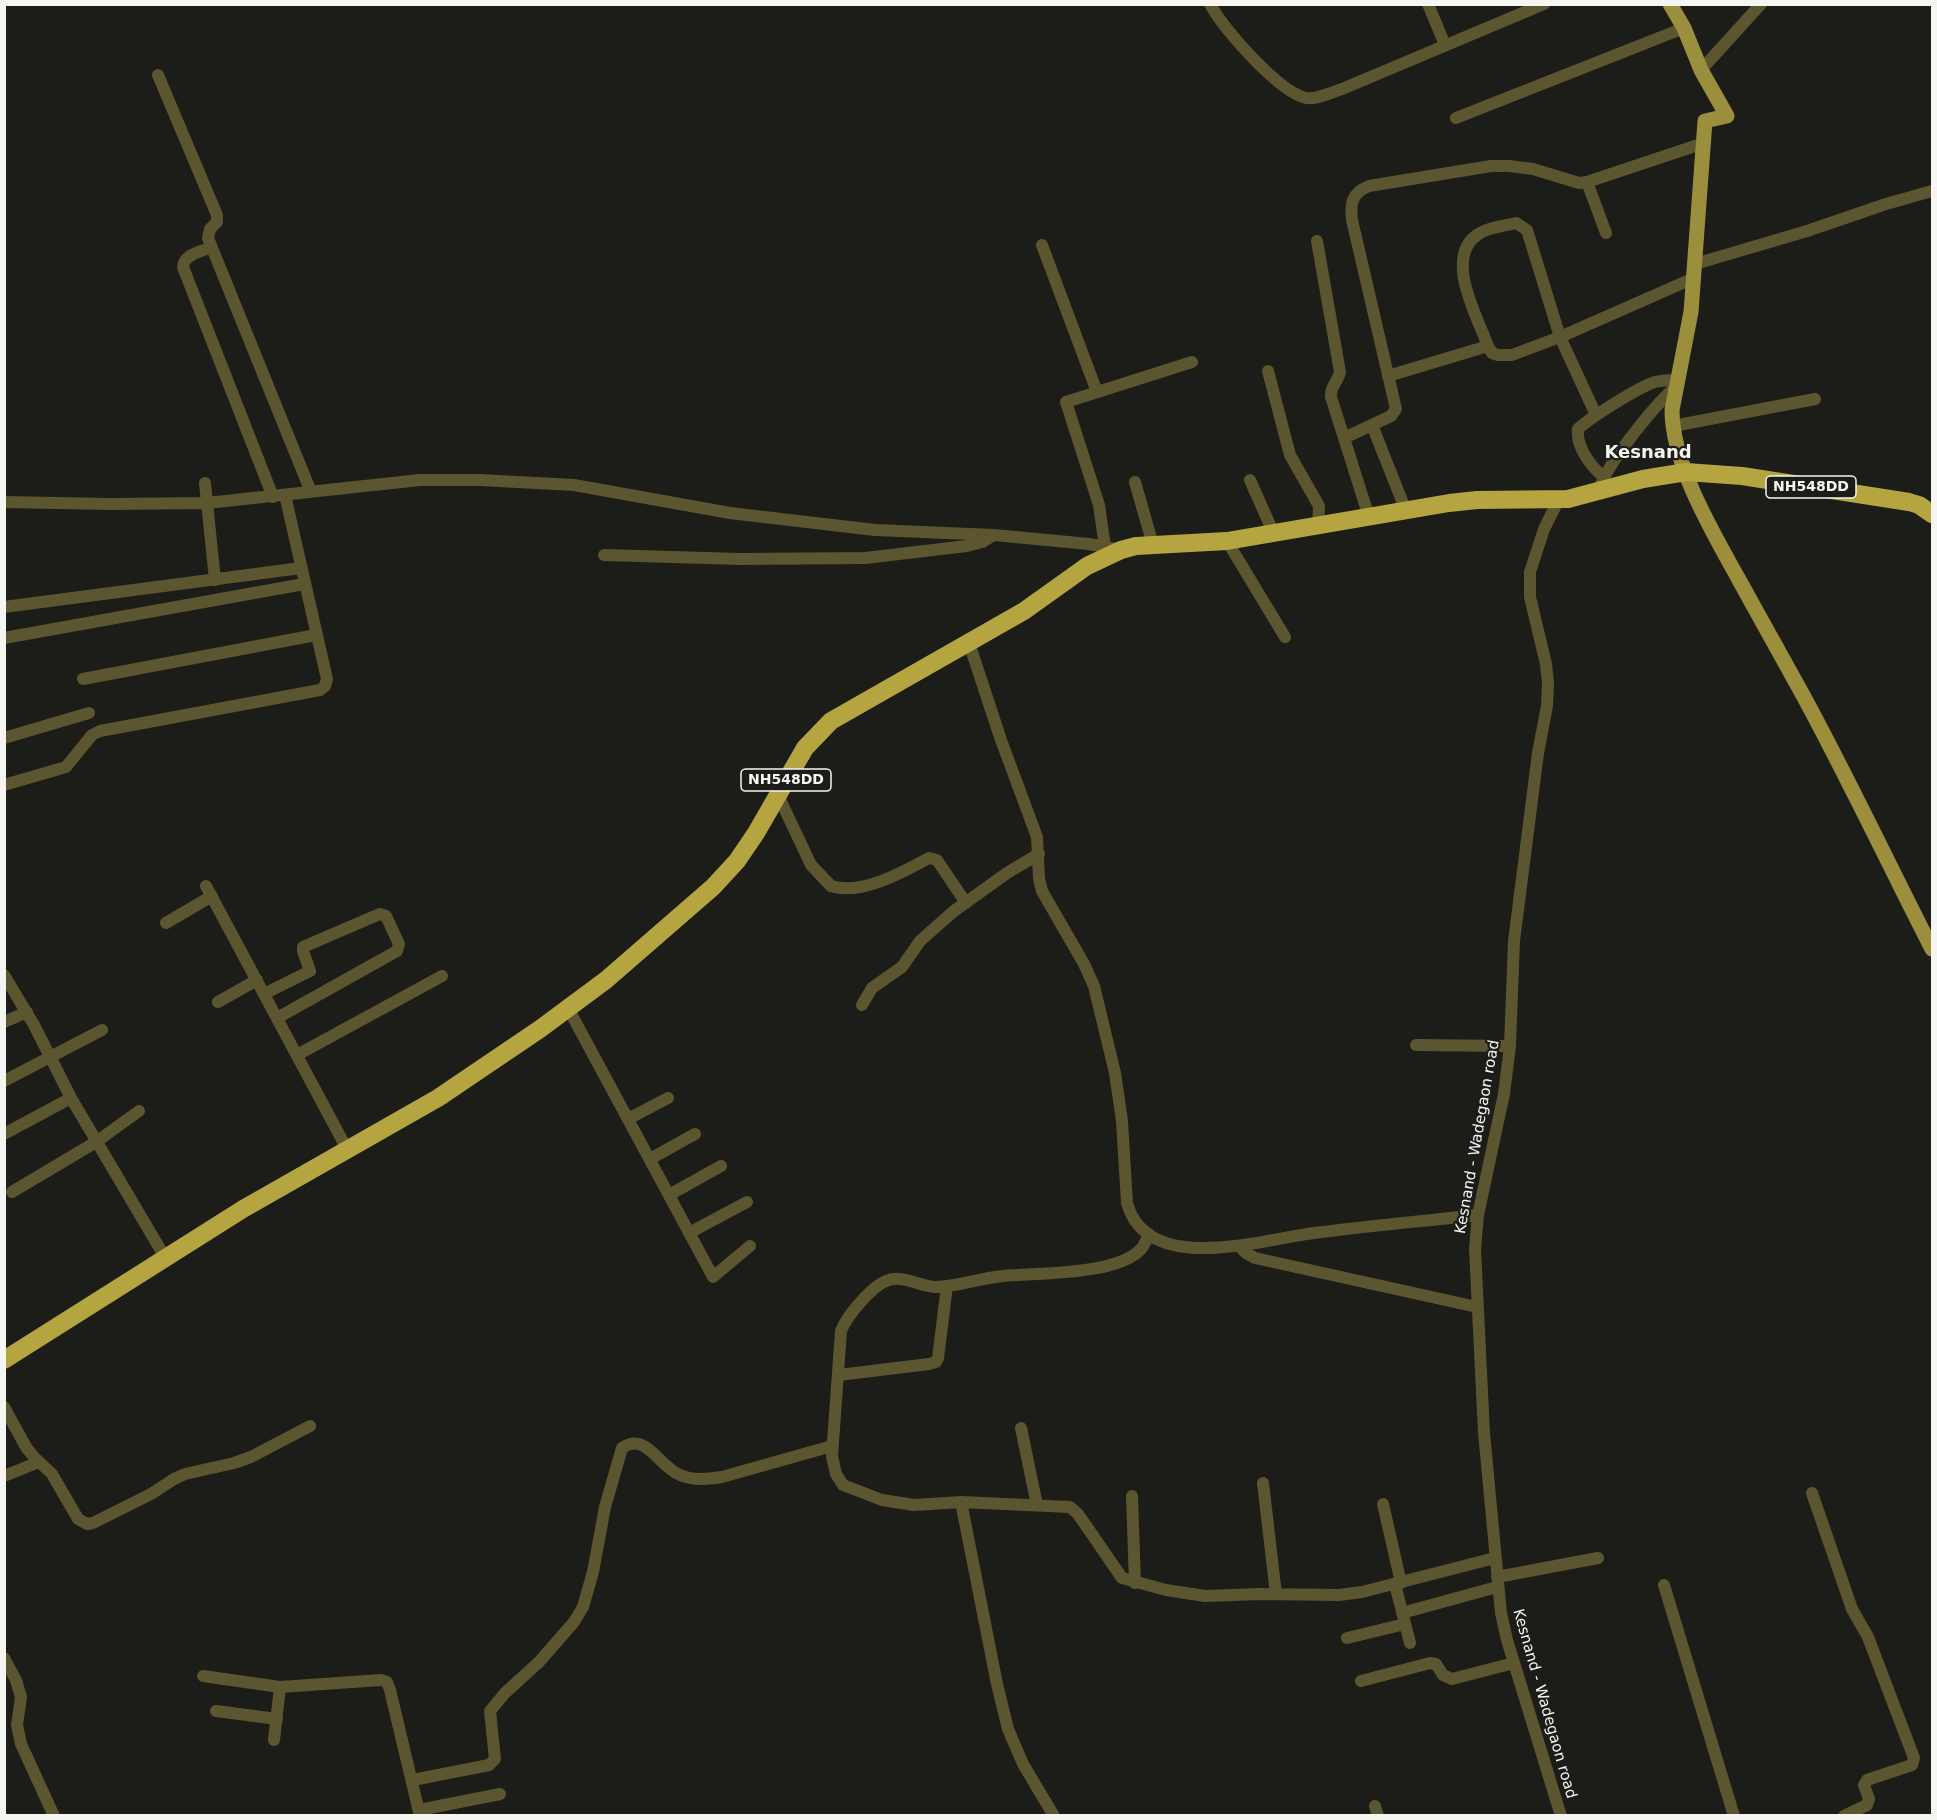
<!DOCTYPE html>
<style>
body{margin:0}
#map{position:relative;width:1937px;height:1820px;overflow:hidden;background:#1c1c18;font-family:"DejaVu Sans",sans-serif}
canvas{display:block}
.frame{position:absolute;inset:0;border:6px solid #f5f5f2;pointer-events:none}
</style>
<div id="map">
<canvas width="1937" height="1820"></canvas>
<div class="frame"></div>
</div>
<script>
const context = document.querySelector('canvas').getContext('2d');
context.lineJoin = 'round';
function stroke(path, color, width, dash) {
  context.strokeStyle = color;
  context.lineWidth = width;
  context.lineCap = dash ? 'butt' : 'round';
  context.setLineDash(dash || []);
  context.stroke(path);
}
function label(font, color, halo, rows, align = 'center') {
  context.font = font + ' "DejaVu Sans",sans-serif';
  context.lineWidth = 4.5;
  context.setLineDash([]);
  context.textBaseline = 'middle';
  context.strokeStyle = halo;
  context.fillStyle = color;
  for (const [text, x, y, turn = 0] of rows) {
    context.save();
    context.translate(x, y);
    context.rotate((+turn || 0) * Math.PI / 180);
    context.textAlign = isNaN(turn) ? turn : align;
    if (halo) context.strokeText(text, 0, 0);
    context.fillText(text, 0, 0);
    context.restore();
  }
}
stroke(new Path2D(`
 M1210 4C1223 29 1279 92 1306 98 1316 100 1332 92 1342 89L1544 4
 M1428 4 1445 45
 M1701 70 1761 4
 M158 75 217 215V222L210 229 208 238 311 492
 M1456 118 1684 28
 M1587 182 1606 233
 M1317 241 1340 372C1338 382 1330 386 1331 397L1369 517
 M1042 245 1097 392
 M211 247C201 252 184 254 183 267L273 497
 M1695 264 1807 231 1886 204 1932 191
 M1268 371 1290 455 1319 506 1318 526
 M1388 376 1488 346
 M1596 415 1560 337 1527 230 1516 223C1505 226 1491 227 1480 233 1442 255 1477 316 1488 346L1492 353 1498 355H1512L1560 337 1694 278
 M1372 425 1406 511
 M1673 426 1815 399
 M1344 438 1391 416 1396 409 1352 220C1350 203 1352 193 1369 186L1491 166H1509L1533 169 1579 183 1587 182 1704 143
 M1604 477C1591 467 1576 447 1578 429 1591 417 1639 387 1655 382 1663 380 1670 380 1678 380
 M1250 480 1274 534
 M1135 482 1153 545
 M205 483 215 580
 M1601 484C1613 457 1655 404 1677 386
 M1559 499 1544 529 1530 572V597L1546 664 1548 683 1547 706 1538 753 1514 941 1510 1046 1504 1094 1478 1215 1475 1249 1484 1433 1501 1613 1507 1640 1561 1816
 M4 502 110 504 207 503 420 480H480L574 485 730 513 875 530 994 535 1089 544 1121 550
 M1227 541 1285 637
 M1105 547 1099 505 1066 402 1192 362
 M604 555 740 559 865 558 967 546 982 542 992 536
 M4 607 301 568
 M4 638 304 584
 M969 643 1001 740 1037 837 1039 879 1042 891 1084 964 1094 986 1115 1073 1122 1121 1127 1203C1147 1277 1263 1239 1314 1233 1369 1226 1424 1221 1478 1215
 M83 679 316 635
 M4 738 89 713
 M4 785 66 767 92 735 100 731 320 690 325 686 327 679 285 495
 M778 795 811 865 831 886C861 896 903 872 929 858L937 860 966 903
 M206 886 347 1149
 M166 923 212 896
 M4 975 34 1025 71 1098 166 1259
 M264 994 310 971 303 951V947L375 916 380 914 386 916 399 944 397 951 277 1018
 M218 1002 257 980
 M862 1005 872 988 902 967 920 941 954 911 1007 873 1039 854
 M568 1008 713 1277 750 1246
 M4 1022 27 1012
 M1416 1045 1510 1046
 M297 1055 442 976
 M4 1081 102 1030
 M628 1119 668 1098
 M4 1134 71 1098
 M650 1159 695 1134
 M12 1192 96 1142 139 1111
 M669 1195 721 1166
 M689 1233 747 1202
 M1149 1234C1146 1239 1145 1246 1140 1250 1116 1275 1037 1273 1003 1276 980 1278 957 1287 935 1287 919 1286 901 1274 886 1281 871 1287 846 1317 841 1331L832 1456 836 1474 843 1485 882 1500 914 1505 961 1502 1070 1507 1078 1514 1122 1578 1166 1590 1205 1596 1260 1594 1339 1595 1362 1592 1495 1558
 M1239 1246 1246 1253 1255 1258 1477 1307
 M839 1375 929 1364 936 1362 938 1358 947 1286
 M4 1407 26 1447 34 1457 52 1474 78 1519 87 1524 93 1523 151 1494 174 1479 185 1474 234 1463 251 1457 310 1426
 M1021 1428 1037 1505
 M4 1476 39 1462
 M1263 1483 1276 1594
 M1812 1493 1852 1609 1868 1637 1914 1758 1912 1765 1867 1780 1864 1785 1869 1799 1867 1805 1844 1816
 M1132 1496 1135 1583
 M961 1502 997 1684 1008 1729 1023 1764 1054 1816
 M1383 1504 1401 1583
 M1497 1577 1598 1558
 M1395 1584 1410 1643
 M1664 1585 1734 1816
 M1402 1613 1497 1587
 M1347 1638 1405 1624
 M4 1658 16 1680 21 1697 17 1725 21 1744 54 1816
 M203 1676 280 1687 381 1680 387 1682 390 1690 420 1816
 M1361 1681 1430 1663 1436 1664 1443 1675 1452 1679 1514 1663
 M216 1711 277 1719
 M274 1740 280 1687
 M413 1780 489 1765 495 1759 490 1711 505 1693 539 1662 574 1622 583 1607 593 1572 605 1507 622 1448C646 1431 659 1467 680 1475 694 1481 708 1479 722 1477L832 1446
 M1375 1806 1378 1816
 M419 1810 500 1794`), '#5b5530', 12);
stroke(new Path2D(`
 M1670 4 1684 28 1701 70 1727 116 1705 121 1691 312 1672 410C1672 464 1712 531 1738 578 1760 618 1782 657 1804 697 1849 780 1889 865 1932 949`), '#9b8e3d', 15);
stroke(new Path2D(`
 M4 1360 243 1209 438 1098 540 1029 606 980 713 887 737 861 756 833 805 748 831 721 1024 611 1087 566 1121 550 1136 546 1227 541 1449 503 1477 500 1568 499 1643 479 1686 472 1742 476 1909 502 1919 505 1932 514`), '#b4a540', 18);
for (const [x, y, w] of [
 [1811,487,90],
 [786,780,90]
]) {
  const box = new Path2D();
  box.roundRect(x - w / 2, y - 11, w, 22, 4.5);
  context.fillStyle = '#1c1c18';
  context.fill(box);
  stroke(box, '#f5f5f2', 1.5);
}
label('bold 14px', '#f5f5f2', null, [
 ["NH548DD",1811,487],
 ["NH548DD",786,780]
]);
label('15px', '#f5f5f2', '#1c1c18', [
 ["Kesnand - Wadegaon road",1478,1137,-80],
 ["Kesnand - Wadegaon road",1544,1704,74]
]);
label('bold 18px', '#f5f5f2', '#1c1c18', [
 ["Kesnand",1648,453]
]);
</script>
